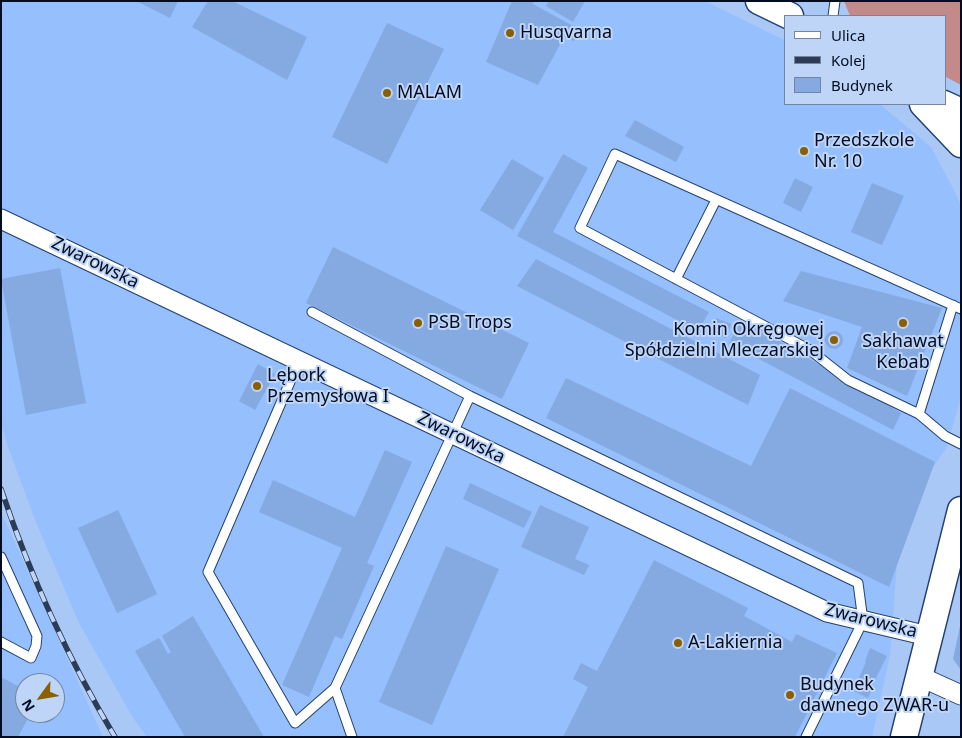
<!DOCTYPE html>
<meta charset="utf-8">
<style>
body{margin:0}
#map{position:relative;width:962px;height:738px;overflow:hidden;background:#aac8f6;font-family:"Noto Sans",sans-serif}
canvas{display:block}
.frame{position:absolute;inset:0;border:2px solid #030d21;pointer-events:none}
.legend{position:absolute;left:784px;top:15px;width:162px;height:90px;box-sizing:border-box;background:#bed5f8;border:1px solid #7385a2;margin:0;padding:6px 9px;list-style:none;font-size:15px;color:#030d21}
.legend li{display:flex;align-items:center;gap:10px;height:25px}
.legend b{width:25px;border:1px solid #7385a2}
.north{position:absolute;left:15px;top:673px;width:50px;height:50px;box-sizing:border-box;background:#bed5f8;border:1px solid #7385a2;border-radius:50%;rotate:238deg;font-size:14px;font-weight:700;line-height:20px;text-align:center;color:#030d21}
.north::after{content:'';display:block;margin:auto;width:18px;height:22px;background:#895f00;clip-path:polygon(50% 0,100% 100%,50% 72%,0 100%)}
</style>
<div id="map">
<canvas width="962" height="738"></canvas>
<div class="frame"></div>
<ul class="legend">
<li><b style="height:6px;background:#fff"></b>Ulica</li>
<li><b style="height:6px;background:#2d3c56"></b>Kolej</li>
<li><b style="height:14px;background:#85a9e1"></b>Budynek</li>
</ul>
<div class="north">N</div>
</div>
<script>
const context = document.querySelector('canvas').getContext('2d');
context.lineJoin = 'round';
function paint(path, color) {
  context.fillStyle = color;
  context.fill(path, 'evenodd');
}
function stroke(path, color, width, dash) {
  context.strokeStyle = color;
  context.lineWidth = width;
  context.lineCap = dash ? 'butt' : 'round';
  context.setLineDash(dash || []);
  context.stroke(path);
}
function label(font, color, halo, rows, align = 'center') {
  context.font = font + ' "Noto Sans",sans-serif';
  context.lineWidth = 4;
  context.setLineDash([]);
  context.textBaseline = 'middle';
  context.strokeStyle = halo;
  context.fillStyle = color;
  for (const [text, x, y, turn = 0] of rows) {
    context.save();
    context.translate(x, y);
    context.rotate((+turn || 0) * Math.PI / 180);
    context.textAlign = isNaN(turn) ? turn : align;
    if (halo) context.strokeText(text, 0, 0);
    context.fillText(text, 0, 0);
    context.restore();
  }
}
paint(new Path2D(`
 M1 1H705L786 41V104H880L931 147 954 190 961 206V397L946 449 901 511 890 655 872 737H147L133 718 79 623 35 520 8 447 1 423Z
 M1 512 103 737H1ZM25 683H55V713H25Z`), '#96bffe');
paint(new Path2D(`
 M844 1H961V85L946 77V16H850Z`), '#c48a8a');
paint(new Path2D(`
 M136 1H178L170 18Z
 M208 1H232L307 37 287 80 192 27Z
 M512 1H534L533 4 582 31 574 41 564 37 538 85 486 62Z
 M549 1H585L573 22 546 6Z
 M387 23 444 49 387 164 332 137Z
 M635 120 684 147 676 162 625 136Z
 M563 154 588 168 553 232 709 312 698 331 517 236Z
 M512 159 544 178 513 230 480 210Z
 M795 178 813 187 801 212 783 203Z
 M872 183 904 196 882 245 851 232Z
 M333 247 529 343 502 399 306 303Z
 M536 259 760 375 748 405 517 286Z
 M60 268 86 403 26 415 1 279Z
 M801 271 942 308 907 396 847 368 862 327 783 301Z
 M716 318 731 324 726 338 710 331Z
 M742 319 901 413 893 430 729 343Z
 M825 340a9 9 0 1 1 18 0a9 9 0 1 1-18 0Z
 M258 364 275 374 255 410 239 401Z
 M566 378 751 466 790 388 935 462 889 587 546 418Z
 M385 450 412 462 367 563 374 566 342 639 335 636 309 697 282 685 342 548 259 512 273 480 355 517Z
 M470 483 532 512 524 528 463 499Z
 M540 505 589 527 575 559 589 565 584 575 521 547Z
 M118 510 157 594 117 613 78 528Z
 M446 546 499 569 432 725 379 702Z
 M654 560 748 608 744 616 792 642 796 634 837 653 795 737H563L588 687 573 679 581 663 597 671Z
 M193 616 264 737H185L135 651 159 638 168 654 171 652 162 636Z
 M960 626H961V670L953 659Z
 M870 648 887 656 872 686 873 687 868 698 851 690 856 679 858 680 866 662 865 661Z
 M1 677 25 690V713H31L18 737H1Z`), '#85a9e1');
const service = new Path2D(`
 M833 16 835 1
 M676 279 716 200
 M961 309 615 154 580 228 810 350 848 380 919 414 945 436 961 444
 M312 312 470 396 858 583 863 621 806 737
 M299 361 208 572 295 723 335 688 470 396
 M919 414 953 305
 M1 557 37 636 36 646 31 658 1 642
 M335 688 352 737`);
const minor = new Path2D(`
 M1 219 827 612 928 636
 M919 676 961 695`);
const secondary = new Path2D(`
 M759 1 790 16
 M923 104 961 144
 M944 104 961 112
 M904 737 961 510`);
stroke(service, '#234273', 11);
stroke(minor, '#234273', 21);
stroke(secondary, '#234273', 29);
stroke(service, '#fff', 9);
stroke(minor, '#fff', 19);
stroke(secondary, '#fff', 26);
const rail = new Path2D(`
 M1 489C30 575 68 659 115 737`);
stroke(rail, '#2d3c56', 5.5);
stroke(rail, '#bed5f8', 4, [11]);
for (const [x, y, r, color] of [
 [510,33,5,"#895f00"],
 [387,93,5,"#895f00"],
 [804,151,5,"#895f00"],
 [418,323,5,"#895f00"],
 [903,323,5,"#895f00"],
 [834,340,5,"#895f00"],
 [257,386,5,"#895f00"],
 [678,643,5,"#895f00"],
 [790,695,5,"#895f00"]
]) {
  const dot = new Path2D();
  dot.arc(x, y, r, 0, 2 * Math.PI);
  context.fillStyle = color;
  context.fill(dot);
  stroke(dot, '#bed5f8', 2);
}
label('18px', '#030d21', '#bed5f8', [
 ["Husqvarna",520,33],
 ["MALAM",397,93],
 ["Przedszkole",814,141],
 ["Nr. 10",814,162],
 ["PSB Trops",428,323],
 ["Komin Okręgowej",824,330,"right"],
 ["Spółdzielni Mleczarskiej",824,351,"right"],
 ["Sakhawat",903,342,"center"],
 ["Kebab",903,363,"center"],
 ["Lębork",267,376],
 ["Przemysłowa I",267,397],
 ["A-Lakiernia",688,643],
 ["Budynek",800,685],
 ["dawnego ZWAR-u",800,706]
], 'left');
label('18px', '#030d21', '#bed5f8', [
 ["Zwarowska",95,263,26],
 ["Zwarowska",461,438,26],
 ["Zwarowska",871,621,14]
]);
</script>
